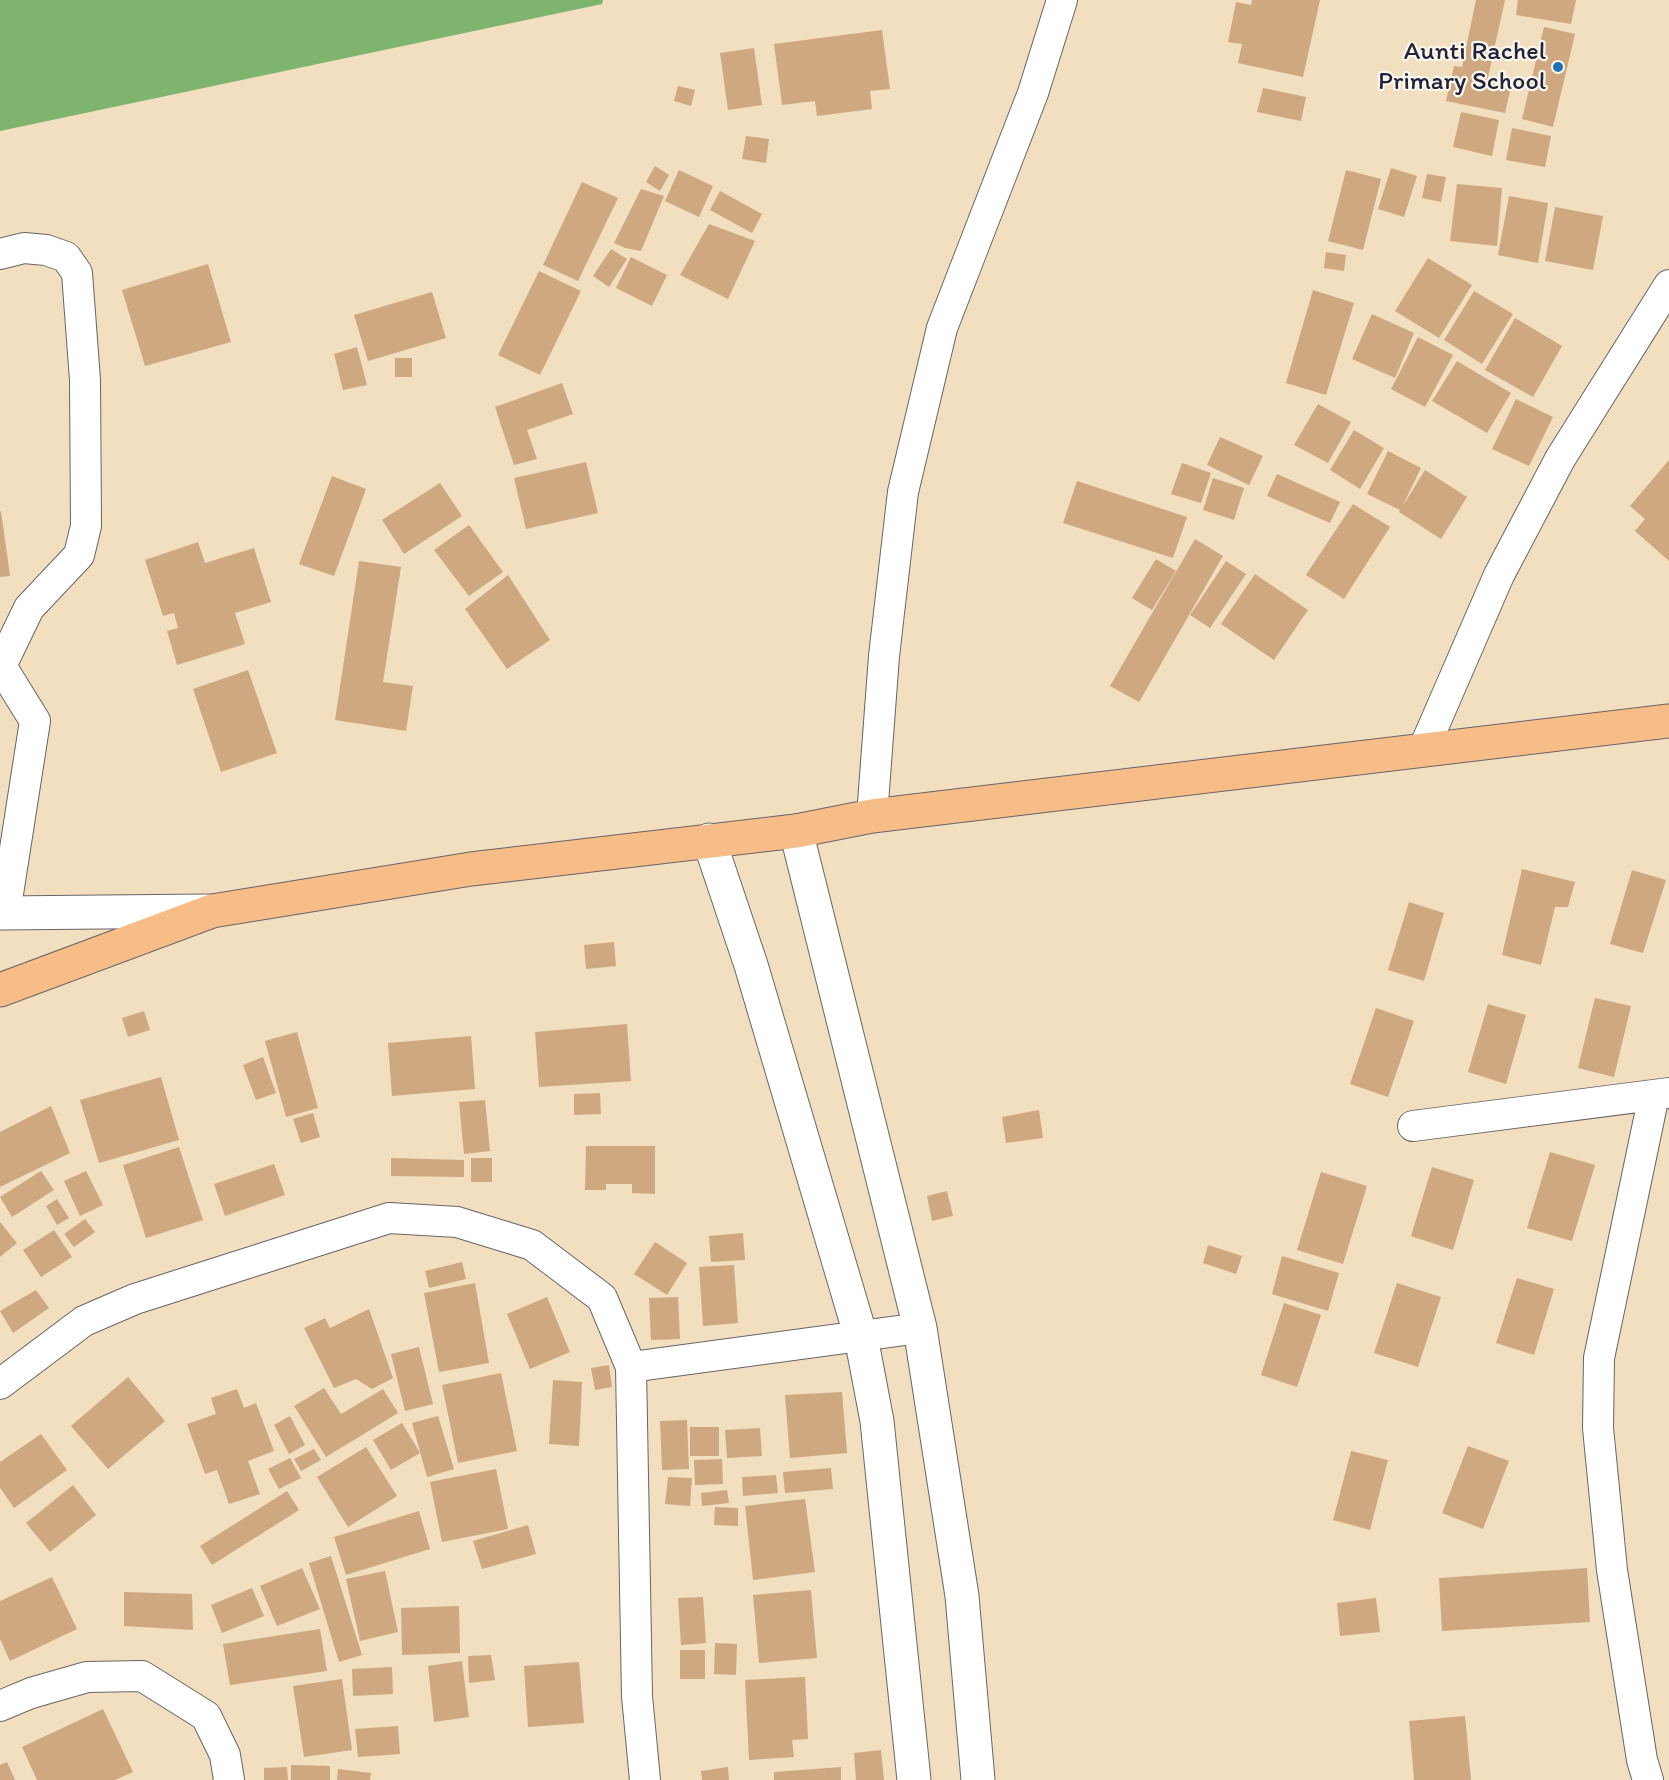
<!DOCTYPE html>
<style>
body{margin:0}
canvas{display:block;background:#f1dfbf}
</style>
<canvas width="1669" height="1780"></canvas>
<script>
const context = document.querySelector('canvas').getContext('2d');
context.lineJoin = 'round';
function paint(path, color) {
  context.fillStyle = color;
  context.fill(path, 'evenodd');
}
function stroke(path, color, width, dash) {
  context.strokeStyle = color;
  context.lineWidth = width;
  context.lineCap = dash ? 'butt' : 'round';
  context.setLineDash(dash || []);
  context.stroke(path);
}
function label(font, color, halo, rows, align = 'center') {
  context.font = font + ' Itim,sans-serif';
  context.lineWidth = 4.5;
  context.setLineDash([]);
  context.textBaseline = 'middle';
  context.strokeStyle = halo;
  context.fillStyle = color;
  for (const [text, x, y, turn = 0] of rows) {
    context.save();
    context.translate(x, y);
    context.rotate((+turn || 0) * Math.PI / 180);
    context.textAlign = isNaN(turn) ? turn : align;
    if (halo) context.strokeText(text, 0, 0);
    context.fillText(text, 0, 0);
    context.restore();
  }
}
paint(new Path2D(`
 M0 0H603L602 4 0 131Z`), '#7eb470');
paint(new Path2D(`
 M1252 0H1320L1303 77 1238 63 1242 44 1228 42 1236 2 1251 5Z
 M1476 0H1505L1487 82 1511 87 1505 113 1446 101 1454 66 1462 67Z
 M1518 0H1576L1571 24 1516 15Z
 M1544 27 1575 34 1553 127 1522 119Z
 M882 30 890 89 870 91 872 109 817 116 815 101 782 105 774 44Z
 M754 48 762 105 728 110 720 53Z
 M678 86 695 90 691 106 674 101Z
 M1263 88 1306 97 1301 121 1257 112Z
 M1461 112 1499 120 1492 156 1453 147Z
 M1512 128 1551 136 1545 167 1506 160Z
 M746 136 769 139 766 163 742 159Z
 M655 166 669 175 660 191 646 182Z
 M1391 168 1417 176 1404 217 1378 209Z
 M679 170 713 186 699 217 665 201Z
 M1346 170 1381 179 1363 250 1328 241Z
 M1427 174 1446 177 1441 202 1422 198Z
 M582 182 618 198 578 281 543 265Z
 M1457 184 1502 188 1497 246 1450 241Z
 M641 189 664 196 641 251 625 248 614 243Z
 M720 191 762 214 752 233 710 210Z
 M1509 196 1548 203 1538 263 1498 255Z
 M1555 207 1603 216 1593 270 1545 261Z
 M709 224 755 241 728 299 680 275Z
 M611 249 627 259 609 287 593 276Z
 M1326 252 1346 255 1344 271 1324 268Z
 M631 257 667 275 652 306 616 288Z
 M1428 258 1472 285 1439 338 1395 311Z
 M208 264 231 342 145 366 122 290Z
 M539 271 581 291 540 375 498 355Z
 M1313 290 1354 303 1326 395 1286 383Z
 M1474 291 1513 314 1482 364 1444 340Z
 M432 292 446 338 368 361 354 315Z
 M1372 314 1414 333 1395 378 1352 359Z
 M1515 318 1562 346 1533 397 1485 370Z
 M1418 337 1453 355 1425 407 1391 389Z
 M357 347 367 385 343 390 334 354Z
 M395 358H412V377H395Z
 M1457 361 1511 393 1487 433 1432 401Z
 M562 383 573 414 527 430 537 459 514 465 495 407Z
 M1516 399 1553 417 1529 466 1492 449Z
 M1318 404 1351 422 1328 463 1294 445Z
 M1354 430 1384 448 1360 489 1330 470Z
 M1220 437 1263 456 1249 485 1207 465Z
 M1388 451 1421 468 1402 507 1425 470 1467 497 1441 539 1399 512 1400 510 1367 494Z
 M1669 460V561L1635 531 1645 519 1630 506Z
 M586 462 598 513 526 529 514 478Z
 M1182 463 1211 473 1201 503 1171 494Z
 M1277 474 1340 502 1330 523 1267 496Z
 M332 476 366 489 334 576 299 564Z
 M1213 478 1244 488 1234 520 1203 510Z
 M1077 481 1187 517 1173 558 1063 523Z
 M440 483 462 516 404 554 382 520Z
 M1353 504 1390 527 1344 599 1306 575Z
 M1 511 10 576 0 577V512Z
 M469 525 503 572 469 596 434 550Z
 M1195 539 1223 556 1139 702 1110 686Z
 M198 542 205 563 254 548 271 602 235 613 245 644 177 665 167 631 178 628 174 613 163 616 145 560Z
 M1156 559 1176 571 1152 610 1132 598Z
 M359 561 401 567 383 682 413 686 406 731 335 720Z
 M1226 561 1246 574 1210 628 1190 615Z
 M1255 574 1308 610 1274 660 1221 624Z
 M508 575 550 640 507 669 465 609Z
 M248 670 277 753 221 772 193 689Z
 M1522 869 1575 882 1568 907H1555L1541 965 1502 955Z
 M1632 870 1666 880 1643 953 1610 944Z
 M1409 902 1444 913 1424 981 1388 970Z
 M614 942 616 966 586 969 584 945Z
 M1595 998 1631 1006 1614 1077 1578 1068Z
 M1488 1004 1526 1015 1506 1084 1468 1072Z
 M1376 1008 1414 1021 1388 1097 1350 1084Z
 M144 1011 150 1030 128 1037 122 1018Z
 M627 1024 631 1081 539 1087 535 1032Z
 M297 1032 318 1108 286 1117 265 1041Z
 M471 1036 475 1089 392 1096 388 1043Z
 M263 1057 276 1093 256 1100 243 1065Z
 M161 1077 179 1140 99 1163 80 1100Z
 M600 1093 601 1114 574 1115V1094Z
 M485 1100 490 1151 464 1154 459 1102Z
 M51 1106 70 1153 0 1187V1132Z
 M1039 1110 1043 1138 1006 1143 1002 1117Z
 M313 1113 320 1137 301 1143 293 1119Z
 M586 1146H655V1194L632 1193V1184H606V1190H585Z
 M179 1147 203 1220 146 1238 123 1165Z
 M1550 1152 1595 1165 1572 1241 1527 1228Z
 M391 1158 464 1160V1177L391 1176Z
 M471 1158H492V1182H471Z
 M274 1164 285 1195 225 1216 214 1184Z
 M1432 1167 1474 1180 1453 1250 1411 1236Z
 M41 1171 54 1190 12 1217 0 1197Z
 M86 1171 103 1205 80 1216 64 1181Z
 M1321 1172 1367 1186 1343 1264 1297 1250Z
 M947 1191 953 1216 932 1221 927 1196Z
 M57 1199 69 1218 57 1225 46 1206Z
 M85 1219 95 1232 74 1247 64 1234Z
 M0 1222 17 1243 0 1257Z
 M54 1230 72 1257 41 1277 23 1250Z
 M743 1233 745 1260 711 1262 709 1236Z
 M655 1242 687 1263 667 1295 634 1274Z
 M1208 1245 1242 1256 1236 1274 1203 1263Z
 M1282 1256 1339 1273 1328 1311 1272 1294Z
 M462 1262 466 1279 429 1288 425 1271Z
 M734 1265 738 1323 703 1326 699 1267Z
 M1517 1278 1554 1289 1534 1355 1496 1343Z
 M475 1283 489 1363 439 1372 424 1293Z
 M1397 1283 1441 1297 1418 1367 1374 1353Z
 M36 1290 49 1308 13 1333 0 1311Z
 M547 1297 570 1352 530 1369 507 1314Z
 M678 1297 680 1339 651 1340 649 1298Z
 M1284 1303 1321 1315 1297 1387 1261 1375Z
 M369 1309 393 1378 372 1389 356 1379 334 1388 304 1328 325 1318 330 1328Z
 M419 1347 433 1404 405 1411 391 1354Z
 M609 1365 612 1387 595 1390 591 1368Z
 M501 1373 517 1451 458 1463 442 1385Z
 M128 1377 165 1421 108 1469 71 1426Z
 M553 1380 582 1382 579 1446 549 1444Z
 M324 1388 341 1414 383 1389 398 1413 326 1457 294 1406Z
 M237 1389 244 1408 256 1403 274 1451 248 1461 260 1494 229 1504 217 1470 205 1474 187 1424 216 1414 211 1398Z
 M842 1392 847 1453 790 1458 785 1395Z
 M290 1416 305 1445 289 1454 274 1425Z
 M438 1416 454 1469 427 1477 412 1423Z
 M687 1420 689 1469 662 1470 660 1421Z
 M402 1423 420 1453 391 1470 373 1440Z
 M690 1427H719V1456H690Z
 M760 1428 762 1456 727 1458 725 1430Z
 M41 1434 67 1470 14 1508 0 1488V1462Z
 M1468 1446 1509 1461 1483 1529 1442 1513Z
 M366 1447 397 1496 348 1527 317 1477Z
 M314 1449 321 1460 301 1471 294 1459Z
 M1351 1451 1388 1460 1370 1530 1333 1520Z
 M290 1458 301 1478 279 1489 268 1469Z
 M722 1459 723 1484 695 1485 694 1460Z
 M831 1468 833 1489 785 1493 783 1472Z
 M496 1469 508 1529 442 1542 430 1482Z
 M776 1475 778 1493 743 1496 742 1477Z
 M668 1477 692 1478 690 1506 665 1504Z
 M73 1485 96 1515 50 1552 26 1523Z
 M727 1490 729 1503 702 1506 701 1493Z
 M287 1491 299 1510 212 1565 200 1546Z
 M805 1499 815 1572 753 1580 745 1506Z
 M715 1507 738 1508V1526L714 1525Z
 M419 1511 430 1549 346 1575 334 1537Z
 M528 1525 536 1554 482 1569 473 1541Z
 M331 1556 362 1655 339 1662 309 1563Z
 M302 1568 320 1609 277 1626 260 1586Z
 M1587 1568 1590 1622 1442 1631 1439 1578Z
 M385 1571 398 1632 360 1641 346 1579Z
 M52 1577 77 1629 10 1661 0 1639V1601Z
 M252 1588 264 1616 222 1633 211 1605Z
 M811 1590 817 1658 759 1663 753 1595Z
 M124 1592 192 1594 193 1630 124 1626Z
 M703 1597 706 1643 681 1645 678 1598Z
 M1376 1598 1380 1632 1340 1636 1337 1603Z
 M459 1606 460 1653 402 1655 401 1608Z
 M320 1629 327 1671 230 1685 223 1644Z
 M715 1643 737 1644 736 1675 714 1674Z
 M680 1650H705V1679H680Z
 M491 1655 495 1680 469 1683 468 1656Z
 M462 1661 469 1717 434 1722 428 1666Z
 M579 1662 584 1723 528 1727 524 1666Z
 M392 1667 393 1694 353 1696 352 1669Z
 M805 1677 808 1739 792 1740 794 1757 749 1760 745 1680Z
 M342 1679 352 1750 304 1757 293 1686Z
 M103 1709 133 1772 115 1780H37L22 1747Z
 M1465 1716 1471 1780H1414L1409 1721Z
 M398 1726 400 1754 358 1757 355 1729Z
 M881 1750 884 1780H856L854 1753Z
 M7 1762 15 1780H0V1765Z
 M291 1765 330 1766V1780H291Z
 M287 1767 288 1780H264V1768Z
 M728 1767 729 1780H702L701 1771Z
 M841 1767V1780H774V1772Z
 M338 1769 371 1773 370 1780H337Z`), '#cda880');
const minor = new Path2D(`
 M0 254 24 248 46 250 66 257 77 273 85 380 86 526 79 555 29 608 1 666 35 721 5 913
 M1424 748 1499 575 1560 459 1669 285
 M872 816 884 656 903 492 942 328 1033 93 1062 0
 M1413 1126 1669 1093
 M631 1367 920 1328
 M0 1384 84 1321 135 1299 389 1218 457 1222 532 1245 602 1298 631 1367 637 1696 645 1780
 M0 1706 31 1693 87 1677 142 1676 206 1716 225 1755 229 1780
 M1648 1780 1642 1760 1612 1570 1598 1428 1599 1358 1654 1095`);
const tertiary = new Path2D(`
 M796 831 920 1328 962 1596 978 1780
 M709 840 751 965 861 1337 877 1421 914 1780
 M0 913 208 911`);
const trunk = new Path2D(`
 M0 990 212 911 471 869 796 831 872 816 1669 721`);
stroke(minor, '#6a6469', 32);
stroke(tertiary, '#6a6469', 35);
stroke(trunk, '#6a6469', 35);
stroke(minor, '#fff', 30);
stroke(tertiary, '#fff', 33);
stroke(trunk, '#f7bd88', 33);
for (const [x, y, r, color] of [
 [1558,67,6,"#1f6fb2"]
]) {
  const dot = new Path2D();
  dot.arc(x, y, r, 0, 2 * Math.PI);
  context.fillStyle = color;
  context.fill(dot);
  stroke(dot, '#fbf7ec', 2);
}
label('26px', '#22223b', '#fbf7ec', [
 ["Aunti Rachel",1546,52],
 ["Primary School",1546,82]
], 'right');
</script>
